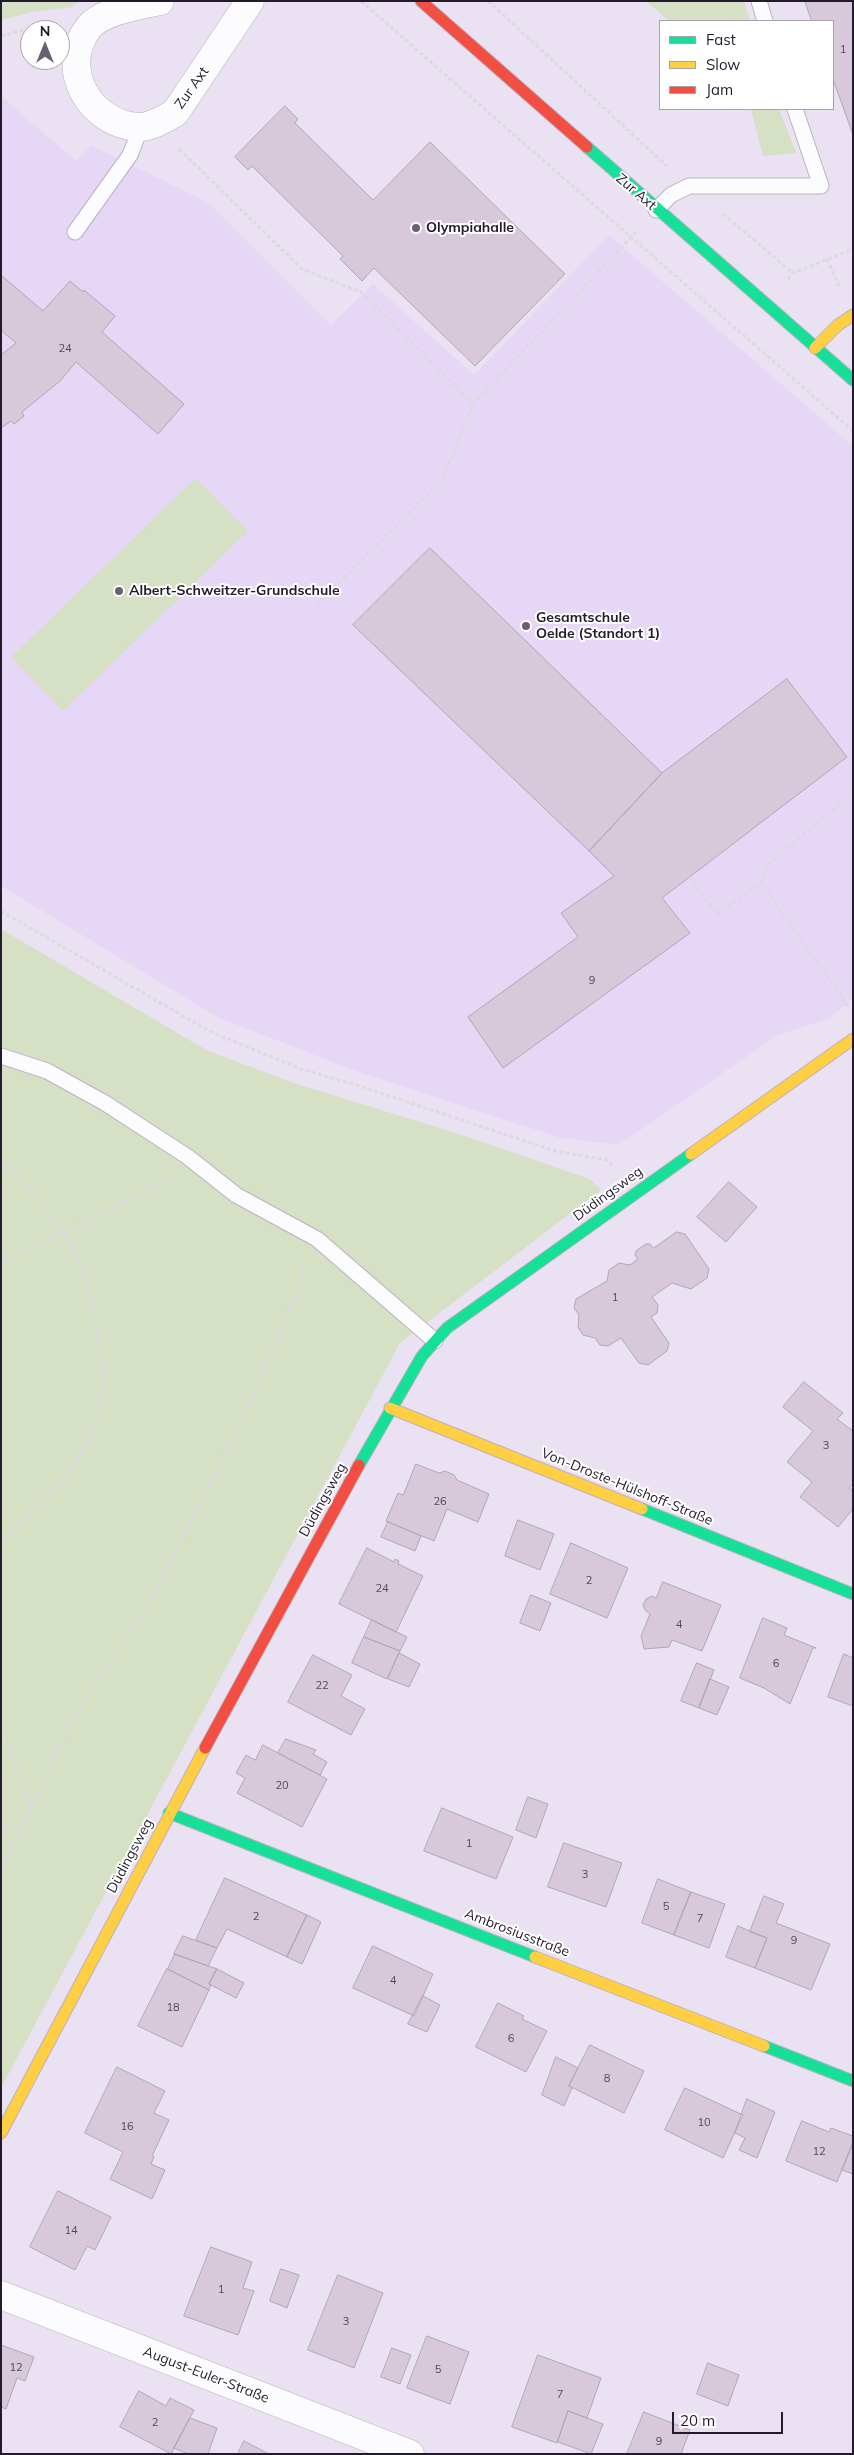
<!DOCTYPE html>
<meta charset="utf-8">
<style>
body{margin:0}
#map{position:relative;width:854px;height:2455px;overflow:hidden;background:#eae2f2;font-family:Mulish,sans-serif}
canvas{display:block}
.frame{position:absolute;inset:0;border:2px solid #231a2c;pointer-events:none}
.legend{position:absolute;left:659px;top:20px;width:175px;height:90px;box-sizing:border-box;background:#fff;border:1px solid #a7a3ab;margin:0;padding:6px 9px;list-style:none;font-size:15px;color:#231a2c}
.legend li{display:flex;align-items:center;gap:10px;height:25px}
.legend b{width:25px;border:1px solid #a7a3ab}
.north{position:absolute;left:20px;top:20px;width:50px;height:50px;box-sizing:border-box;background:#fff;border:1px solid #a7a3ab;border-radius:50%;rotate:0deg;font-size:14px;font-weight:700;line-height:20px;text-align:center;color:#231a2c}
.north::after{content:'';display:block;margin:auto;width:18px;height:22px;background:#696071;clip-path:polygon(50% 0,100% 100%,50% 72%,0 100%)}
.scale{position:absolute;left:672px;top:2412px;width:111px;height:22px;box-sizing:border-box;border:2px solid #231a2c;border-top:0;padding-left:6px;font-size:15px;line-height:18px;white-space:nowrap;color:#231a2c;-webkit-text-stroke:4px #fff;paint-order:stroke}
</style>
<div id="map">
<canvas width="854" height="2455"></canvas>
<div class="frame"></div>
<ul class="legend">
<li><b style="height:6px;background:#16e098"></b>Fast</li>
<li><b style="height:6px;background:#ffcf43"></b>Slow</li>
<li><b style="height:6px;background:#f24e42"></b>Jam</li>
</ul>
<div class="north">N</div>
<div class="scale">20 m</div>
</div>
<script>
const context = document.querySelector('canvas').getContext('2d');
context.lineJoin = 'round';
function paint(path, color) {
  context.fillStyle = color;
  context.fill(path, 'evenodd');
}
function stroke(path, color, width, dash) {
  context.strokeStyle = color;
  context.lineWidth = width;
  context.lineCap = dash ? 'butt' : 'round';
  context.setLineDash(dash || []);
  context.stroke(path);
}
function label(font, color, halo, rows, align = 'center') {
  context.font = font + ' Mulish,sans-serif';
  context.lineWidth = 4;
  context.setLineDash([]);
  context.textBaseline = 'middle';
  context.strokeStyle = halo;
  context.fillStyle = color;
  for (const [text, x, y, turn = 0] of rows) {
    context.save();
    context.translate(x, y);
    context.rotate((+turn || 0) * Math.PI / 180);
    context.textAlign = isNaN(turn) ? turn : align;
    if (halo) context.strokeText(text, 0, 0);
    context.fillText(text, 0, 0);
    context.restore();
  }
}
paint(new Path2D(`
 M1 96 76 161 91 145 209 203 331 325 373 284 474 375 609 235 853 446V999L829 1019 778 1035 619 1145 561 1138 358 1072 217 1017 1 886Z`), '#e6d7f7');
paint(new Path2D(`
 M1 1H80L73 7 32 12 1 20Z
 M646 1H744L750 21H669Z
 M751 109H779L796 153 763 156Z
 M196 478 248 531 63 711 11 657Z
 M1 929 208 1051 297 1084 462 1135 590 1179 601 1190 400 1343 1 2088Z`), '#d5e0c5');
const building = new Path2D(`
 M805 1H853V135L833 79V21H812Z
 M285 106 298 119 295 123 373 200 430 142 565 274 475 366 374 268 362 281 340 259 343 256 252 166 248 170 235 157Z
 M1 275 43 311 70 281 83 292 84 290 115 316 102 332 184 404 158 434 76 362 60 381 22 412 24 416 14 424 11 421 1 428V355L16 343 1 330Z
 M430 548 662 773 589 851 353 625Z
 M787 679 847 757 662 898 690 933 503 1068 468 1017 578 937 561 913 614 876 589 851 662 773Z
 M729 1182 757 1207 726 1242 697 1217Z
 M677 1232 685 1234 709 1269 707 1278 691 1289 672 1283 652 1297 658 1305 657 1313 651 1317 669 1343 667 1351 648 1365 639 1363 621 1338 608 1346 600 1345 595 1338 583 1335 578 1327 579 1315 574 1308 576 1299 607 1281 609 1270 619 1263 630 1265 638 1259 635 1255 636 1251 646 1244H650L653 1248Z
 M804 1382 843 1413 837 1419 853 1431V1484L849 1488 853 1491V1509L838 1527 800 1497 812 1482 787 1462 813 1431 783 1407Z
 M416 1464 439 1473 445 1471 454 1475 457 1480 489 1494 478 1522 447 1509 434 1541 386 1521 398 1493 403 1495Z
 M518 1520 554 1534 540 1570 505 1556Z
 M388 1522 421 1536 415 1551 381 1537Z
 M571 1543 628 1568 607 1618 550 1594Z
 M367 1548 394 1562 395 1559 399 1561 398 1564 423 1576 396 1632 339 1604Z
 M663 1582 721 1605 702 1651 672 1640 669 1647 644 1649 641 1636 650 1614 645 1610 643 1605 646 1599 652 1596 656 1598Z
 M531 1595 551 1603 540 1631 520 1623Z
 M763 1618 787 1628 784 1635 816 1648H813L790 1704 764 1688 740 1678Z
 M372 1620 407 1637 400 1651 364 1637Z
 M364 1637 400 1651 387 1679 352 1663Z
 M399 1653 420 1664 409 1687 388 1679Z
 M844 1654 853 1658V1706L828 1697Z
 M313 1655 352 1675 341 1696 365 1709 351 1735 288 1702Z
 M697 1663 714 1670 699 1708 681 1701Z
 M710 1679 729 1687 717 1715 699 1708Z
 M286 1739 316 1750 313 1754 327 1762 320 1775 278 1753Z
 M263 1745 327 1779 302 1827 237 1793 245 1778 236 1773 246 1755 255 1760Z
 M528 1797 548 1804 536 1838 516 1830Z
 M442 1808 513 1837 496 1879 424 1851Z
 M564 1843 622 1863 606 1907 548 1887Z
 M225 1878 307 1915 287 1957 227 1929 217 1948 196 1940Z
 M658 1879 691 1892 674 1935 642 1923Z
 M691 1892 725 1904 709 1948 674 1935Z
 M764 1896 784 1904 776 1923 830 1944 811 1990 755 1968 767 1938 750 1932Z
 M307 1915 321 1922 302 1964 287 1957Z
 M738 1926 767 1938 755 1968 726 1957Z
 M183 1936 217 1948 208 1966 174 1954Z
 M373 1946 433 1974 414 2016 353 1988Z
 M175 1954 217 1969 209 1984 211 1985 209 1990 168 1969Z
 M167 1969 209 1990 182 2047 138 2026Z
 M217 1969 244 1983 236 1998 209 1984Z
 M423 1996 440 2005 427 2032 408 2024Z
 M498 2003 524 2016 522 2019 547 2031 526 2072 476 2047Z
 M590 2045 644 2071 624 2113 569 2086Z
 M556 2057 578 2068 569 2086 572 2088 564 2106 542 2095Z
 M117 2067 165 2091 154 2113 169 2120 152 2156 154 2157 151 2164 165 2170 152 2199 110 2179 123 2152 85 2133Z
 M685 2088 743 2115 723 2158 665 2130Z
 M747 2099 775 2112 757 2158 739 2150 745 2138 735 2133Z
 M802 2121 829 2132 831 2128 853 2136V2143L837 2182 786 2161Z
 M853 2143V2174L842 2170Z
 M58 2191 111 2217 95 2250 87 2246 75 2270 30 2247Z
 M211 2247 252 2262 243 2288 254 2291 238 2335 184 2316Z
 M281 2269 299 2275 287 2308 270 2301Z
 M338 2275 383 2293 354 2368 308 2350Z
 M427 2336 469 2352 450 2404 407 2388Z
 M1 2345 34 2357 25 2381 17 2378 6 2409 1 2407Z
 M392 2348 411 2355 400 2384 381 2377Z
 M538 2355 601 2378 587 2418 568 2411 557 2443 512 2427Z
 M708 2363 739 2375 728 2406 697 2394Z
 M139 2391 166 2406 170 2398 194 2410 171 2454 120 2427Z
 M568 2411 603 2424 591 2454 558 2442Z
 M644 2412 690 2430 681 2454H627Z
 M190 2418 217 2428 208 2454H188L174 2448Z
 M244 2441 269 2454H238Z`);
paint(building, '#d7c9da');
stroke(building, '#b1a6b5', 1);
const lane = new Path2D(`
 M759 1 765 21
 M656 210 671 195 689 186H821L795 109
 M75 232 130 155 141 127
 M1 1056 47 1071 105 1103 188 1157 236 1195 317 1239 435 1341`);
const street = new Path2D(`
 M160 1C140 5 102 11 89 27 57 68 90 125 139 127 152 127 164 119 175 113L250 1
 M1 2295 410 2454`);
const fast = new Path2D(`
 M587 147 853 380
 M359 1465 422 1356 447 1328 691 1154
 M642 1509 853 1594
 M169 1813 535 1957
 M764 2046 853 2081`);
const slow = new Path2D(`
 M815 348 838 325 853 315
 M691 1154 853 1039
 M390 1408 642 1509
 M535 1957 764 2046
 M1 2133 205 1748`);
const jam = new Path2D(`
 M421 1 587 147
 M205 1748 359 1465`);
stroke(lane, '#bab2c2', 17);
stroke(street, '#bab2c2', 29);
stroke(fast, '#bab2c2', 13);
stroke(slow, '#bab2c2', 13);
stroke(jam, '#bab2c2', 13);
stroke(new Path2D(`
 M361 1 853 431
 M488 1 667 166
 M1 36 52 23
 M179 149 302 269 361 292 473 404
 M723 214 793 273
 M827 259 839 286
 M788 279 793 273 853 249
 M316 606 443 479 473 404 636 232
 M690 877 717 914 761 883 849 1007
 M761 883 768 864 853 793
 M1 911 211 1032 301 1069 353 1084 555 1151 608 1160 614 1167
 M1 1163 17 1173 65 1233 81 1268 96 1322 104 1380 91 1439 61 1484 1 1542
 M1 1261 65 1233 172 1178
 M1 1339V1358
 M1 1731 31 1808
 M1 1826 20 1832
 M1 1871 69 1726 148 1604 223 1461 303 1280 300 1261`), '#dcdadf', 3, [4, 2.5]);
stroke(lane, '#fcfbfd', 15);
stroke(street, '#fcfbfd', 28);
stroke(fast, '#16e098', 11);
stroke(slow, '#ffcf43', 11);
stroke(jam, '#f24e42', 11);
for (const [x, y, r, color] of [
 [416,228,5,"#696071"],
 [119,591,5,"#696071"],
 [526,626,5,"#696071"]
]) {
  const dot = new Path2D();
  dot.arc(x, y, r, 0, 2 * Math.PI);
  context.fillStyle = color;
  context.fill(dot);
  stroke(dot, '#fff', 2);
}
label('11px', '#514758', null, [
 ["1",843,50],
 ["24",65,349],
 ["9",592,981],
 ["1",615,1298],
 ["3",826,1446],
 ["26",440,1502],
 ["2",589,1581],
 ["24",382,1589],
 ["4",679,1625],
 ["6",776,1664],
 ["22",322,1686],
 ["20",282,1786],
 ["1",469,1844],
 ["3",585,1875],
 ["5",666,1907],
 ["2",256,1917],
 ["7",700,1919],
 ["9",794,1941],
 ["4",393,1981],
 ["18",173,2008],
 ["6",511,2039],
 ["8",607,2079],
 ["10",704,2123],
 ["16",127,2127],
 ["12",819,2152],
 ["14",71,2231],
 ["1",221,2290],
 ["3",346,2322],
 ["12",16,2368],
 ["5",438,2370],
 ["7",560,2395],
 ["2",155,2423],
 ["9",659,2442]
]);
label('14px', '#231a2c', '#fff', [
 ["Zur Axt",192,88,-55],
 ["Zur Axt",636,192,41],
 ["Düdingsweg",608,1194,-36],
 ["Von-Droste-Hülshoff-Straße",627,1487,22],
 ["Düdingsweg",323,1500,-61],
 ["Düdingsweg",130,1856,-62],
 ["Ambrosiusstraße",517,1933,21],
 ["August-Euler-Straße",206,2375,21]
]);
label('bold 14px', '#231a2c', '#fff', [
 ["Olympiahalle",426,228],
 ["Albert-Schweitzer-Grundschule",129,591],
 ["Gesamtschule",536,618],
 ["Oelde (Standort 1)",536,634]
], 'left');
</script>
